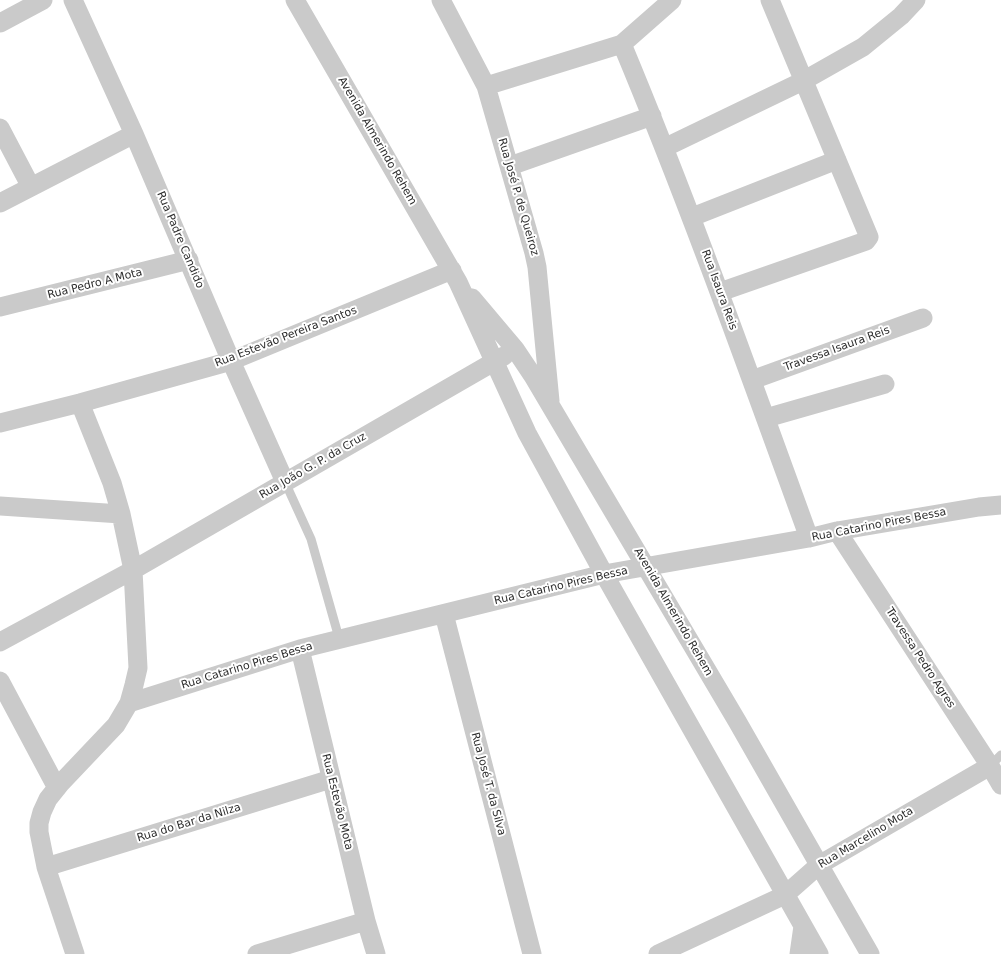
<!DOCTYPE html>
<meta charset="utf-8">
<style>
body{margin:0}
canvas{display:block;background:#fff}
</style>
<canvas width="1001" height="954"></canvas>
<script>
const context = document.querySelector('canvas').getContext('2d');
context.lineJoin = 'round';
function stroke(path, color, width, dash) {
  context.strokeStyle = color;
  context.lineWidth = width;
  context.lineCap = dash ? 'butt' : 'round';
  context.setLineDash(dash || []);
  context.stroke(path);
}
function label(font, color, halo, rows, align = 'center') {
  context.font = font + ' "DejaVu Sans",sans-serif';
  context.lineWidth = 4;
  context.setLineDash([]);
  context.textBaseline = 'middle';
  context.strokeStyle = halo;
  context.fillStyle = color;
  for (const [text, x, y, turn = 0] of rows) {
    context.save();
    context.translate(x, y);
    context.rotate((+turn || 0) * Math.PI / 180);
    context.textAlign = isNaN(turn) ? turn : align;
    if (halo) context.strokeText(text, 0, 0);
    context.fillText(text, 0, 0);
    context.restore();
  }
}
stroke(new Path2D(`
 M285 482 311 539 339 638
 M990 766 1001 755`), '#cacaca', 9);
stroke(new Path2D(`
 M73 0 134 134 231 361 285 482
 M295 0 458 282 527 433 604 574 819 954
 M441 0 486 86 534 253 537 267 550 401
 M0 23 43 0
 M622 44C690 207 749 373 809 538
 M486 86 622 44 672 0
 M0 128 31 187
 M664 148 803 81 863 47 901 16 916 0
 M510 166 652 116
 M0 203 134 134
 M692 217 837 160
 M720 292 866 241 869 237 770 0
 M472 298 515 349 533 376 737 721 870 954
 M0 307 189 260
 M752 380 923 318
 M766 418 885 384
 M0 423 80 403 231 361 452 270
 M0 506 121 514
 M837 531 990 766 1001 785
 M444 614 532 954
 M0 642 133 570 504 356
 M300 649 366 921 376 954
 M0 681 57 788
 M129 703 300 649 604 574 809 538 837 531 979 507 1001 505
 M46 867 331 779
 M75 954 46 867 39 832V823L42 812 48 799 60 784 116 725 129 703 134 685 138 668 133 570 121 514 112 483 80 403
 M257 954 366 921
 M658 954 785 895 819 865 990 766
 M799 954 803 926`), '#cacaca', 19);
label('11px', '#2d2d2d', '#fff', [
 ["Avenida Almerindo Rehem",377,141,60],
 ["Rua José P. de Queiroz",518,197,74],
 ["Rua Padre Candido",180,240,67],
 ["Rua Pedro A Mota",95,284,-14],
 ["Rua Isaura Reis",719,290,70],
 ["Rua Estevão Pereira Santos",286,337,-21],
 ["Travessa Isaura Reis",837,349,-20],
 ["Rua João G. P. da Cruz",313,466,-30],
 ["Rua Catarino Pires Bessa",879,525,-11],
 ["Rua Catarino Pires Bessa",561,586,-13],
 ["Avenida Almerindo Rehem",673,612,60],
 ["Travessa Pedro Agres",920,658,57],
 ["Rua Catarino Pires Bessa",247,666,-17],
 ["Rua José T. da Silva",488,784,75],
 ["Rua Estevão Mota",337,802,76],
 ["Rua do Bar da Nilza",189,823,-17],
 ["Rua Marcelino Mota",866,838,-31]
]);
</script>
